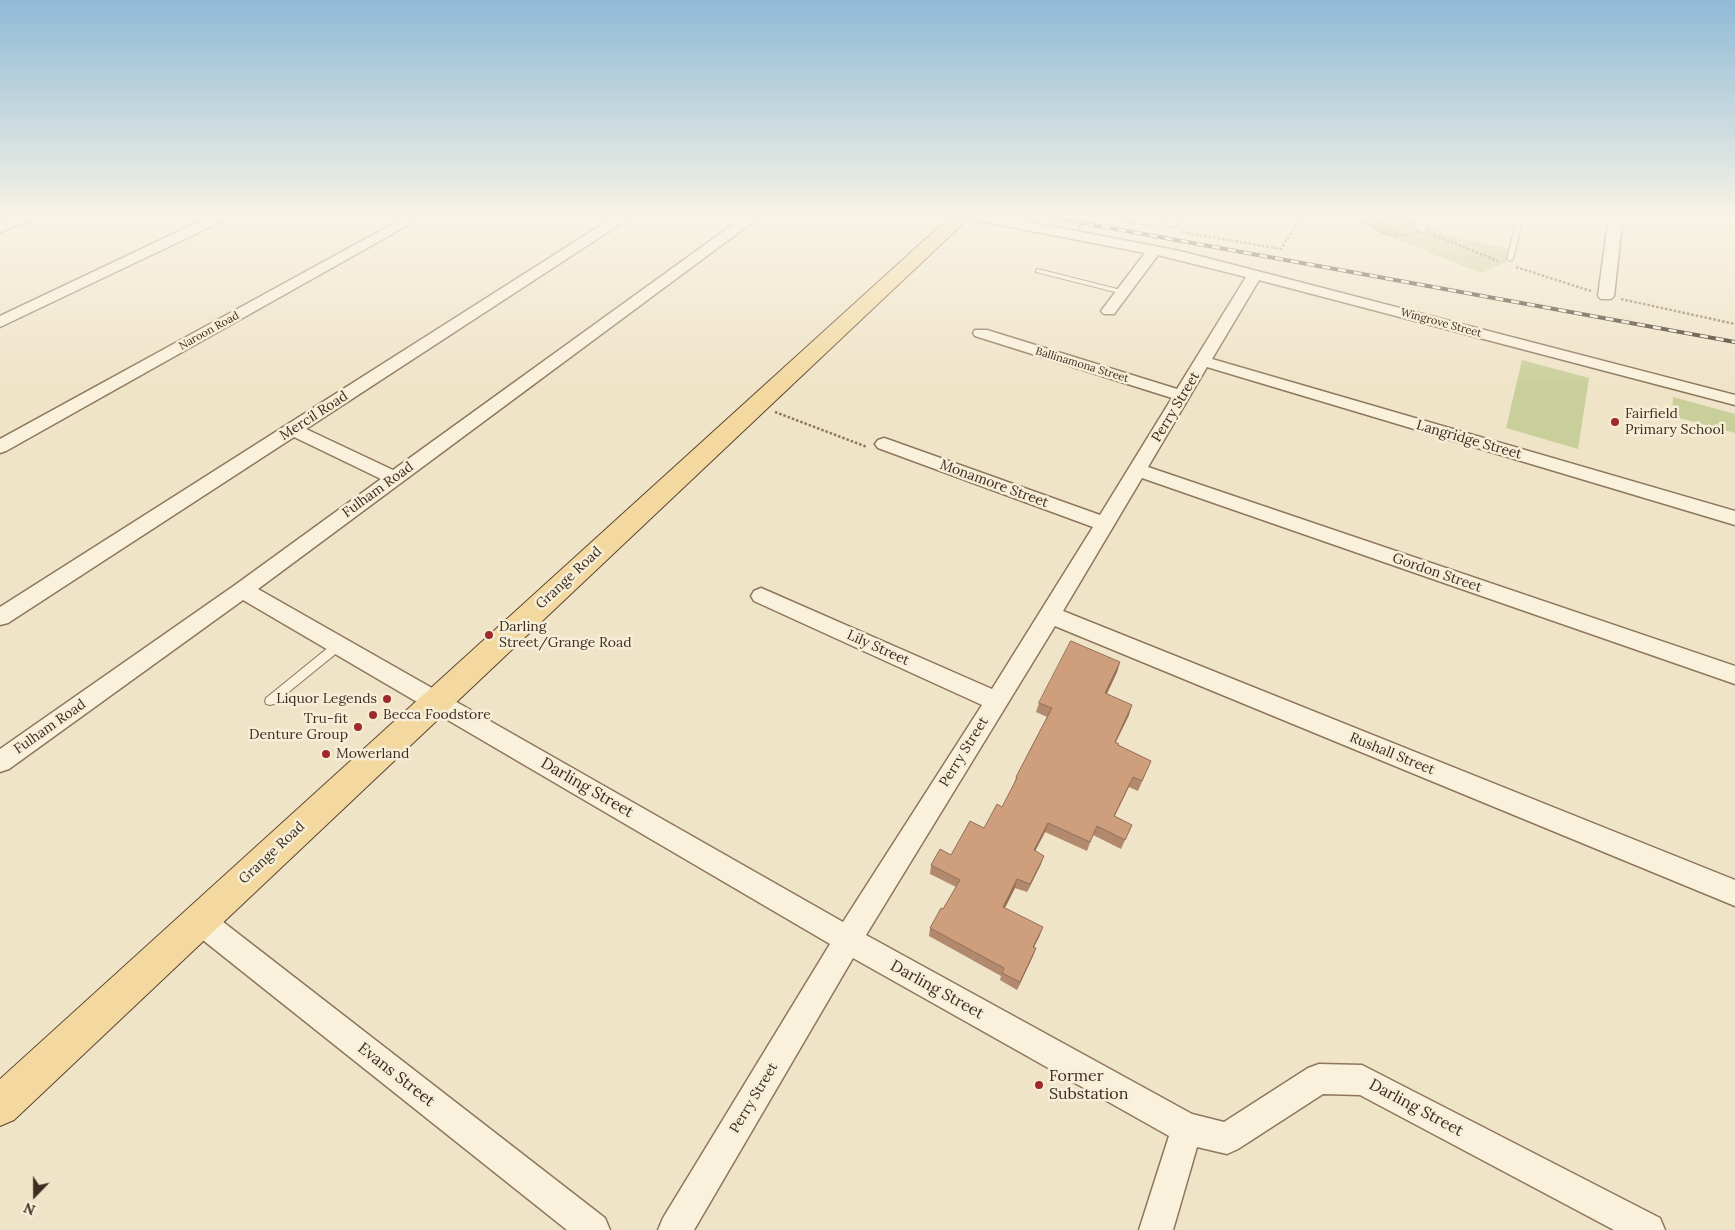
<!DOCTYPE html>
<style>
body{margin:0}
#map{position:relative;width:1735px;height:1230px;overflow:hidden;background:#f0e4c8;font-family:Lora,serif}
canvas{display:block}
.north{position:absolute;left:10px;top:1170px;width:50px;height:50px;-webkit-text-stroke:4px #f7eed8;paint-order:stroke;rotate:202deg;font-size:14px;font-weight:700;line-height:20px;text-align:center;color:#3d2e20}
.north::after{content:'';display:block;margin:auto;width:18px;height:22px;background:#3d2e20;clip-path:polygon(50% 0,100% 100%,50% 72%,0 100%)}
</style>
<div id="map">
<canvas width="1735" height="1230"></canvas>
<div class="north">N</div>
</div>
<script>
const context = document.querySelector('canvas').getContext('2d');
context.lineJoin = 'round';
function paint(path, color) {
  context.fillStyle = color;
  context.fill(path, 'evenodd');
}
function stroke(path, color, width, dash) {
  context.strokeStyle = color;
  context.lineWidth = width;
  context.lineCap = dash ? 'butt' : 'round';
  context.setLineDash(dash || []);
  context.stroke(path);
}
function label(font, color, halo, rows, align = 'center') {
  context.font = font + ' Lora,serif';
  context.lineWidth = 5;
  context.setLineDash([]);
  context.textBaseline = 'middle';
  context.strokeStyle = halo;
  context.fillStyle = color;
  for (const [text, x, y, turn = 0] of rows) {
    context.save();
    context.translate(x, y);
    context.rotate((+turn || 0) * Math.PI / 180);
    context.textAlign = isNaN(turn) ? turn : align;
    if (halo) context.strokeText(text, 0, 0);
    context.fillText(text, 0, 0);
    context.restore();
  }
}
paint(new Path2D(`
 M1348 215H1399L1445 235 1509 249 1506 262 1482 273 1381 234Z
 M1522 360 1589 378 1578 449 1506 428Z
 M1673 397 1735 414V433L1672 416Z`), '#c9cf9b');
const lane = new Path2D(`
 M1323 215H1330L1331 217 1328 219Z
 M1518 215H1524L1513 259 1510 261 1507 259Z
 M1038 269 1125 291 1127 292 1123 294 1036 272V270Z
 M339 641 343 642 344 645 343 648 274 704 270 705 266 704 265 701 266 698 335 642Z`);
const street = new Path2D(`
 M19 215H38L36 218 0 232V223Z
 M213 215H231L229 218 0 327V316Z
 M409 215H426L6 451 0 453V439Z
 M617 215H634L306 429 393 470 746 215H762L258 589 843 922 982 705 754 601 751 596 754 591 761 588 768 591 992 689 1093 527 878 448 875 444 878 440 884 438 890 440 1100 515 1172 398 975 336 973 333 975 330H987L1177 389 1246 277 1158 255 1114 314H1104L1101 311 1145 253 970 219 963 215H993L1180 251 1735 395V405L1259 280 1212 359 1735 511V525L1207 367 1148 467 1735 666V684L1142 478 1063 611 1735 880V906L1055 626 866 935 1192 1114 1224 1122 1308 1068 1319 1064 1362 1065 1660 1218 1665 1230H1614L1360 1095 1323 1094 1238 1149 1227 1154 1197 1147 1173 1230H1139L1169 1136 853 958 694 1230H658L663 1218 830 944 243 600 9 769 0 772V749L235 585 381 479 294 437 8 623 0 625V607Z
 M1170 215H1184L1177 226 1172 227 1165 223Z
 M1419 215H1433L1426 231 1421 232 1414 228Z
 M1609 215H1623L1614 296 1611 299H1601L1598 296Z
 M199 907 209 911 605 1218 610 1230H567L189 929 185 920 189 911Z`);
const primary = new Path2D(`
 M952 215H972L14 1120 0 1126V1079Z`);
stroke(lane, '#8d765c', 2);
stroke(street, '#8d765c', 3);
stroke(primary, '#5b4430', 2);
stroke(new Path2D(`
 M1354 215 1383 233 1399 236
 M1366 215 1397 234 1408 236
 M1089 217 1095 216 1157 227
 M1182 232 1281 249 1302 215
 M1434 235 1498 261
 M1516 267 1591 291
 M1621 299 1735 324
 M775 412 867 447`), '#8d765c', 2.5, [2.5, 2]);
paint(lane, '#faf1dc');
paint(street, '#faf1dc');
paint(primary, '#f3d9a0');
const rail = new Path2D(`
 M1039 215 1735 342`);
stroke(rail, '#3d2e20', 4);
stroke(rail, '#f7eed8', 2.5, [8]);
stroke(new Path2D(`
 M1079 228 1089 217`), '#8d765c', 2.5, [2.5, 2]);
paint(new Path2D(`
 M1120 662 1117 672 1107 694 1129 715 1116 742 1118 745 1151 761 1138 791 1129 787 1115 816 1132 825 1121 849 1093 835 1087 851 1045 832 1035 851 1041 864 1027 892 1015 888 1005 908 1040 935 1034 947 1036 948 1033 956 1017 990 1000 980 1001 976 929 936 930 928 943 909 956 887 930 874 931 865 951 855 984 828 1002 807 1014 785 1016 777 1047 717 1036 712 1039 703Z`), '#b2896c');
paint(new Path2D(`
 M1120 662 1117 672 1102 703 1105 693Z
 M1132 705 1129 715 1111 751 1115 742Z
 M1048 823 1045 832 1031 859 1034 850Z
 M1044 856 1041 864 1027 892 1030 884Z
 M1017 879 1015 888 1001 915 1003 907Z
 M1043 927 1040 935 1030 955 1033 947Z
 M1036 948 1033 956 1017 990 1020 982Z`), '#916f58');
const building = new Path2D(`
 M1071 641 1120 662 1105 693 1132 705 1115 742 1119 744 1118 745 1151 761 1142 781 1133 777 1114 816 1132 825 1125 840 1097 826 1090 842 1048 823 1034 850 1044 856 1030 884 1017 879 1003 907 1043 927 1033 947 1036 948 1020 982 1002 973 1004 968 930 928 941 908 943 909 960 880 931 865 940 849 951 855 970 821 984 828 997 804 1002 807 1017 778 1016 777 1052 708 1039 703Z`);
paint(building, '#cf9f7d');
stroke(building, '#916f58', 1);
const sky = context.createLinearGradient(0, 0, 0, 387);
sky.addColorStop(0, '#8fbad6');
sky.addColorStop(0.56, '#f8f3e6');
sky.addColorStop(1, '#f8f3e600');
context.fillStyle = sky;
context.fillRect(0, 0, 1735, 387);
for (const [x, y, r, color] of [
 [1615,422,5,"#9e2a2b"],
 [489,635,5,"#9e2a2b"],
 [387,699,5,"#9e2a2b"],
 [373,715,5,"#9e2a2b"],
 [358,727,5,"#9e2a2b"],
 [326,754,5,"#9e2a2b"],
 [1039,1085,5,"#9e2a2b"]
]) {
  const dot = new Path2D();
  dot.arc(x, y, r, 0, 2 * Math.PI);
  context.fillStyle = color;
  context.fill(dot);
  stroke(dot, '#f7eed8', 2);
}
label('11px', '#3d2e20', '#f7eed8', [
 ["Wingrove Street",1441,323,15],
 ["Naroon Road",209,331,-29],
 ["Ballinamona Street",1082,365,17]
]);
label('14px', '#3d2e20', '#f7eed8', [
 ["Perry Street",1176,407,-59],
 ["Mercil Road",314,416,-33],
 ["Langridge Street",1469,440,16],
 ["Monamore Street",994,484,20],
 ["Fulham Road",378,490,-36],
 ["Gordon Street",1437,573,19],
 ["Grange Road",569,578,-43],
 ["Lily Street",878,648,24],
 ["Fulham Road",50,727,-35],
 ["Perry Street",964,752,-58],
 ["Rushall Street",1392,754,22],
 ["Grange Road",272,853,-43],
 ["Perry Street",754,1098,-59]
]);
label('14px', '#3d2e20', '#f7eed8', [
 ["Fairfield",1625,414],
 ["Primary School",1625,430],
 ["Darling",499,627],
 ["Street/Grange Road",499,643],
 ["Liquor Legends",377,699,"right"],
 ["Becca Foodstore",383,715],
 ["Tru-fit",348,719,"right"],
 ["Denture Group",348,735,"right"],
 ["Mowerland",336,754]
], 'left');
label('16px', '#3d2e20', '#f7eed8', [
 ["Darling Street",587,788,30],
 ["Darling Street",937,990,29],
 ["Evans Street",396,1075,38],
 ["Darling Street",1416,1108,28]
]);
label('16px', '#3d2e20', '#f7eed8', [
 ["Former",1049,1076],
 ["Substation",1049,1094]
], 'left');
</script>
